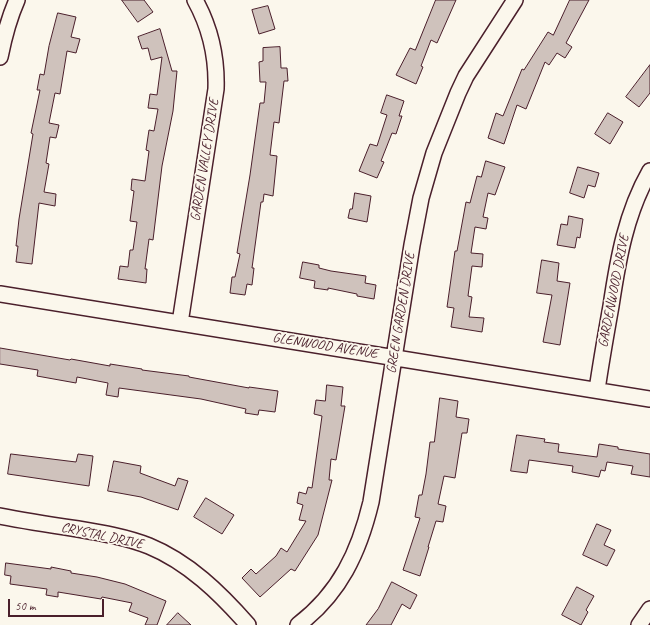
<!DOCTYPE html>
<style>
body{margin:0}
#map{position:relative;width:650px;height:625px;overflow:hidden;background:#fbf7ec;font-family:Caveat,sans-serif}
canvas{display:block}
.scale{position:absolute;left:8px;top:599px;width:96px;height:18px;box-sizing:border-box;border:2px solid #4a1f2b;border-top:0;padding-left:5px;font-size:12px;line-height:14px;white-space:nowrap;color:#4a1f2b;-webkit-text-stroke:3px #fbf7ec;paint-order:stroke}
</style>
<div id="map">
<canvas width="650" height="625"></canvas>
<div class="scale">50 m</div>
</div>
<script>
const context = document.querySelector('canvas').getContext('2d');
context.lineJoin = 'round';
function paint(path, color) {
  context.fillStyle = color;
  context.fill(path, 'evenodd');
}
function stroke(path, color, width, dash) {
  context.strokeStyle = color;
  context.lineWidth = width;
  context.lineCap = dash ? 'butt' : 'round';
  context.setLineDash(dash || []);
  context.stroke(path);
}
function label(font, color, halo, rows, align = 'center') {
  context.font = font + ' Caveat,sans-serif';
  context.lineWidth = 3.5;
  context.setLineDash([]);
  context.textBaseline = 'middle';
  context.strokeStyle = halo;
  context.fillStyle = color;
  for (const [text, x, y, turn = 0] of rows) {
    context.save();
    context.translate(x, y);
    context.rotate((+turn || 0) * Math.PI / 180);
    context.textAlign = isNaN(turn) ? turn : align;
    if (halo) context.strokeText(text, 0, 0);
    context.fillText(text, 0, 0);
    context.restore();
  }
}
const building = new Path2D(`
 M122 0H144L153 12 138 22Z
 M436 0H456L437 43 431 40 421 66 423 67 416 84 396 75 410 48 415 50Z
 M570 0H589L566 43 572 47 565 58 557 53 549 65 545 62 526 109 517 105 504 144 488 138 496 113 503 116 522 69 524 70 548 32 553 35Z
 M268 6 275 29 259 34 252 10Z
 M58 13 76 17 71 37 80 39 76 53 67 51 60 94 55 93 49 123 59 125 56 138 50 137 46 163 49 164 44 192 56 194 55 206 39 203 32 264 16 262 18 246H16L19 219 33 134 31 133 40 90H37L40 74 44 75 49 46Z
 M160 29 172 71H177L173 111 162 166 153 240 149 239 145 269H147L146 283 118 279 120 266 128 267 130 250H133L137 222 130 221 134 191 131 190 132 179 145 181 149 151 146 150 149 130 154 131 158 109 148 108 150 94 157 95 162 57 151 60 148 48 142 49 138 37Z
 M280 47 281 68H287L288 81H284L279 123 274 122 270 155 277 156 273 196 264 194 263 202H261L252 268H254L252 285 247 284 245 295 230 293 232 277H235L240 254 237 253 250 175 260 103H264L266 82H260L259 62 263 61V48Z
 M650 65V93L639 107 626 97Z
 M387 95 404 101 399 116H402L396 134 392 133 381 161 384 162 377 178 359 171 370 144 377 146 387 115 381 113Z
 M608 113 623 122 610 144 595 134Z
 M486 161 505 167 495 195 488 193 483 217 488 218 486 229 475 227 471 253 483 254 482 267 472 266 468 296 472 297 469 317 484 318 482 332 451 327 454 308 447 307 455 251H457L466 202 470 203 477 176 481 177Z
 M578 167 599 173 595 187 588 185 584 198 570 193Z
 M355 193 371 196 367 222 348 218 350 209H352Z
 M569 216 583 219 580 238 577 237 575 248 557 245 561 224 567 225Z
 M542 260 559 263 557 281 570 283 560 345 543 342 552 295 537 293Z
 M303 262 319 265V268L331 271 366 276 365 283 376 285 374 299 357 296V294L328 288V290L314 288 315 281 300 278Z
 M0 348 70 360 71 359 110 366V364L142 369V370L189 376V377L249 388V387L278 391 275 412 259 410 258 415 245 413 246 409 201 399 119 388 118 397 106 395 108 383 77 377 76 383 37 376 38 370 0 364Z
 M327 385 343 387 341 406H345L336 460 331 459 329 480H332L318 535 295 571 291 569 260 597 242 578 251 569 256 574 276 556 281 548 287 552 306 521 299 520 303 505 297 503 299 492 306 494 308 487 312 488 322 416 314 414 316 400 325 401Z
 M440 398 458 401 456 417 469 419 467 433H462L455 478 444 476 438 504 446 506 443 522 436 521 428 547H429L420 576 403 570 420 518 415 517 419 495H422L426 474 430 442H434Z
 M517 435 545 439 544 442 559 444 558 452 597 457 599 444 618 447V449L650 454V477L631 474 633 466 607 462 605 471 601 470 599 477 572 472 573 466 529 460 527 473 511 471Z
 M11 454 76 462 78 454 93 456 89 486 8 474Z
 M114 461 141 466 140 473 175 486 178 478 188 481 178 510 141 497 108 491Z
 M206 498 234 515 222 534 194 517Z
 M597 524 611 530 604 545 615 550 607 566 583 555Z
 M6 563 51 569V567L71 571V573L97 577 125 584 166 601 157 625H145L148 618 129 611 132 603 102 597 101 599 58 592V597L46 595 47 589 10 584 11 576 5 575Z
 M392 582 417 595 410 609 402 604 391 625H366L378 609Z
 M577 587 594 596 586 610 588 612 581 625 562 615Z
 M178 613 191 625H167Z`);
paint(building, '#cfc2bc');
stroke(building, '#4a1f2b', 1);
const minor = new Path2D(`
 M0 57C4 37 9 18 17 0
 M0 294 650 399
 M180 323 216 89C217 58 210 27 195 0
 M597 390C601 362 606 334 611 306 618 259 626 213 650 171
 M0 516C26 521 52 525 78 529 102 533 126 537 149 546 188 562 220 593 248 625
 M298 625C340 593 359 552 371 502L412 245 421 198 434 153 458 93 466 76 515 0
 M639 625 650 609`);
stroke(minor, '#4a1f2b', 18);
stroke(minor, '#fbf7ec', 15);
label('14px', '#4a1f2b', '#fbf7ec', [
 ["GARDEN VALLEY DRIVE",205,160,-81],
 ["GARDENWOOD DRIVE",614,291,-79],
 ["GREEN GARDEN DRIVE",401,313,-81],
 ["GLENWOOD AVENUE",325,346,9],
 ["CRYSTAL DRIVE",102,536,12]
]);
</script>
